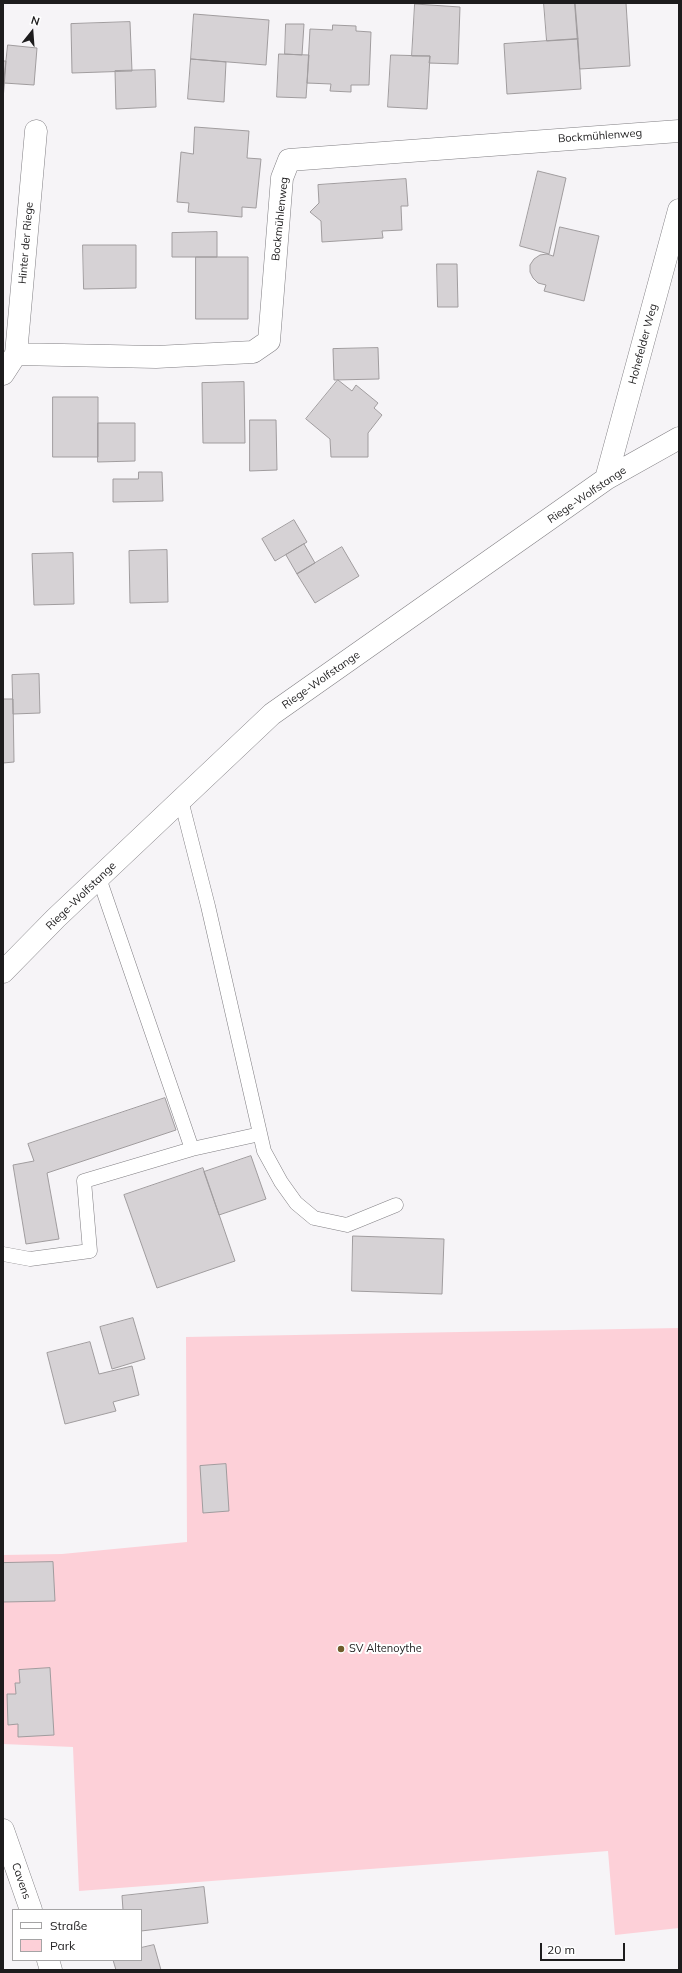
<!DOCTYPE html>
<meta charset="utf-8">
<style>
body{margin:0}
#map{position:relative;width:682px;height:1973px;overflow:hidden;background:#f6f4f7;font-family:Mulish,sans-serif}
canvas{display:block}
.frame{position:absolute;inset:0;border:4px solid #1d1c1d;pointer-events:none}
.legend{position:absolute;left:12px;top:1909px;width:130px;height:52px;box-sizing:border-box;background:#fff;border:1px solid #a5a4a5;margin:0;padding:5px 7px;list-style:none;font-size:12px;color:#1d1c1d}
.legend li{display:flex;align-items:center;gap:8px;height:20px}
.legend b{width:20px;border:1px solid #a5a4a5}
.north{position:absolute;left:12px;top:12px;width:40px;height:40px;-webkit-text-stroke:3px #fff;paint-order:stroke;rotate:17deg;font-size:11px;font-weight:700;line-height:16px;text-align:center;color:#1d1c1d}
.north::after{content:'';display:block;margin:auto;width:14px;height:18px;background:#1d1c1d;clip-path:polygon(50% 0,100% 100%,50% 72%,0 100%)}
.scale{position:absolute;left:540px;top:1943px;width:85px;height:18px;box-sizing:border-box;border:2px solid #1d1c1d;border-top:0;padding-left:5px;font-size:12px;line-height:14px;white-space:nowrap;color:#1d1c1d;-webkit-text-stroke:3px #fff;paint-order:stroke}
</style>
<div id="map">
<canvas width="682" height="1973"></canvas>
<div class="frame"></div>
<ul class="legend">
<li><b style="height:5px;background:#fff"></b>Straße</li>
<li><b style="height:11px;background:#fdd0d8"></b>Park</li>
</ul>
<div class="north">N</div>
<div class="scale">20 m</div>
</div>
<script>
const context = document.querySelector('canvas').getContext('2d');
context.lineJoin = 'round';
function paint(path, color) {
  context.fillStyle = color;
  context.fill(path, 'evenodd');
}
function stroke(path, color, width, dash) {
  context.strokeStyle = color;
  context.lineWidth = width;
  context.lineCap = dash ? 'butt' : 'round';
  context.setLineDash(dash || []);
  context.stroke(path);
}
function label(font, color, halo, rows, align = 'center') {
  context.font = font + ' Mulish,sans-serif';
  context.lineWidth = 4;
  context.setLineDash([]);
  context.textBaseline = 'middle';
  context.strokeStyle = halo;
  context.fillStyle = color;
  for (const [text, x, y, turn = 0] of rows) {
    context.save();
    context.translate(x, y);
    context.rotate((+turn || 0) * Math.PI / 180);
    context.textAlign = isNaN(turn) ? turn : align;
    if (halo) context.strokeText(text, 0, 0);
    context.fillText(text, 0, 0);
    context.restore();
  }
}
paint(new Path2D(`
 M679 1328V1928L615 1935 608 1851 79 1891 73 1747 3 1744V1555L62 1554 187 1542 186 1337Z`), '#fdd0d8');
const building = new Path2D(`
 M544 3H575L578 39 547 41Z
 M575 3H626L630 66 580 69Z
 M415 4 460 7 458 64 429 63 430 56H412Z
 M194 14 269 20 266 65 191 59Z
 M130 22 132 71 72 73 71 24Z
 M286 24H304L302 55 285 54Z
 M333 25 356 26V31L371 32 369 85H351V92L330 91 331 84 307 83 310 29 332 30Z
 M578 39 581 89 507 94 504 44Z
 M8 45 37 48 34 85 4 83Z
 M279 54 309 55 306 98 277 97Z
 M391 55 430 56 427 109 388 107Z
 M191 59 226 62 224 102 188 99Z
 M3 61H6L3 100Z
 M155 70 156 107 116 109 115 71Z
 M195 127 249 131 247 158 261 159 256 208 242 207V217L188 212 189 203 177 202 181 152 193 154Z
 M538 171 566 178 549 254 520 246Z
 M406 179 408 206H401L402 230 382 231 383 238 322 242 321 221 310 212 319 203 318 185Z
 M560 227 599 236 584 301 544 291 546 285 538 283 533 278 530 272V265L534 259 540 255 547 254 553 256Z
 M217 232V257H172V233Z
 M83 245H136V288L84 289Z
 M196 257H248V319H196Z
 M437 264H457L458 307H438Z
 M378 348 379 379 334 380 333 349Z
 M338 380 352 391 356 385 378 403 374 408 382 415 368 433V457H331L330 439 306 419Z
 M244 382 245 443H203L202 383Z
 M53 397H98V457H53Z
 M250 420H276L277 470 250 471Z
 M98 423H135V461L98 462Z
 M139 472H162L163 501 113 502V479H138Z
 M294 520 307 542 275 561 262 539Z
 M304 544 315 563 297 574 286 555Z
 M342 547 359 576 315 603 297 574Z
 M167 550 168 602 130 603 129 551Z
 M73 553 74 604 34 605 32 554Z
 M39 674 40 713 13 714 12 675Z
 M3 699H13L14 762 3 763Z
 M165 1098 176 1130 47 1173 59 1239 26 1244 13 1165 34 1161 28 1144Z
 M251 1156 266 1199 219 1215 204 1172Z
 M203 1168 235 1261 157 1288 124 1195Z
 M353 1236 444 1239 442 1294 352 1291Z
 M133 1318 145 1359 112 1369 100 1327Z
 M90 1342 99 1374 132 1366 139 1395 113 1402 116 1411 65 1424 47 1353Z
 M226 1464 229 1511 203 1513 200 1466Z
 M53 1562 55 1601 3 1602V1563Z
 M50 1668 54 1735 18 1737V1724L8 1725 7 1694H16L15 1683H20L19 1670Z
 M204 1887 208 1923 141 1931V1910H123L122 1896Z
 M154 1945 161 1970H116L113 1960H141V1948Z`);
paint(building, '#d6d2d5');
stroke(building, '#a09c9e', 1);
const service = new Path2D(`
 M181 800 208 906 264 1151 281 1182 296 1203 314 1218 347 1225 396 1205
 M192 1149 260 1134
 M3 1254 30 1259 90 1251 84 1181 192 1149 99 878`);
const minor = new Path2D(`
 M16 354 36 131
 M3 374 16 354 156 357 253 352 269 341 282 178 289 160 679 131
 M606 479 679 210
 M3 972 56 918 272 714 606 479 679 438
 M3 1830 31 1910
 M48 1960 51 1970`);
stroke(service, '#817f83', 15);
stroke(minor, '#817f83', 23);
stroke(service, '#fff', 14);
stroke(minor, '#fff', 22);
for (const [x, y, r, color] of [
 [341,1649,4,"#6f5c2b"]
]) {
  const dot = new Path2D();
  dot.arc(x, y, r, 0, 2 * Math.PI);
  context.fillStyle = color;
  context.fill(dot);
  stroke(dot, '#fff', 1.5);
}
label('11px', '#1d1c1d', '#fff', [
 ["Bockmühlenweg",600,136,-4],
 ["Bockmühlenweg",280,219,-84],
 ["Hinter der Riege",26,243,-85],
 ["Hohefelder Weg",643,344,-75],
 ["Riege-Wolfstange",587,495,-34],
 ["Riege-Wolfstange",321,680,-35],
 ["Riege-Wolfstange",81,896,-44],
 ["Cavens",21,1881,71]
]);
label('11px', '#1d1c1d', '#fff', [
 ["SV Altenoythe",349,1649]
], 'left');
</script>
